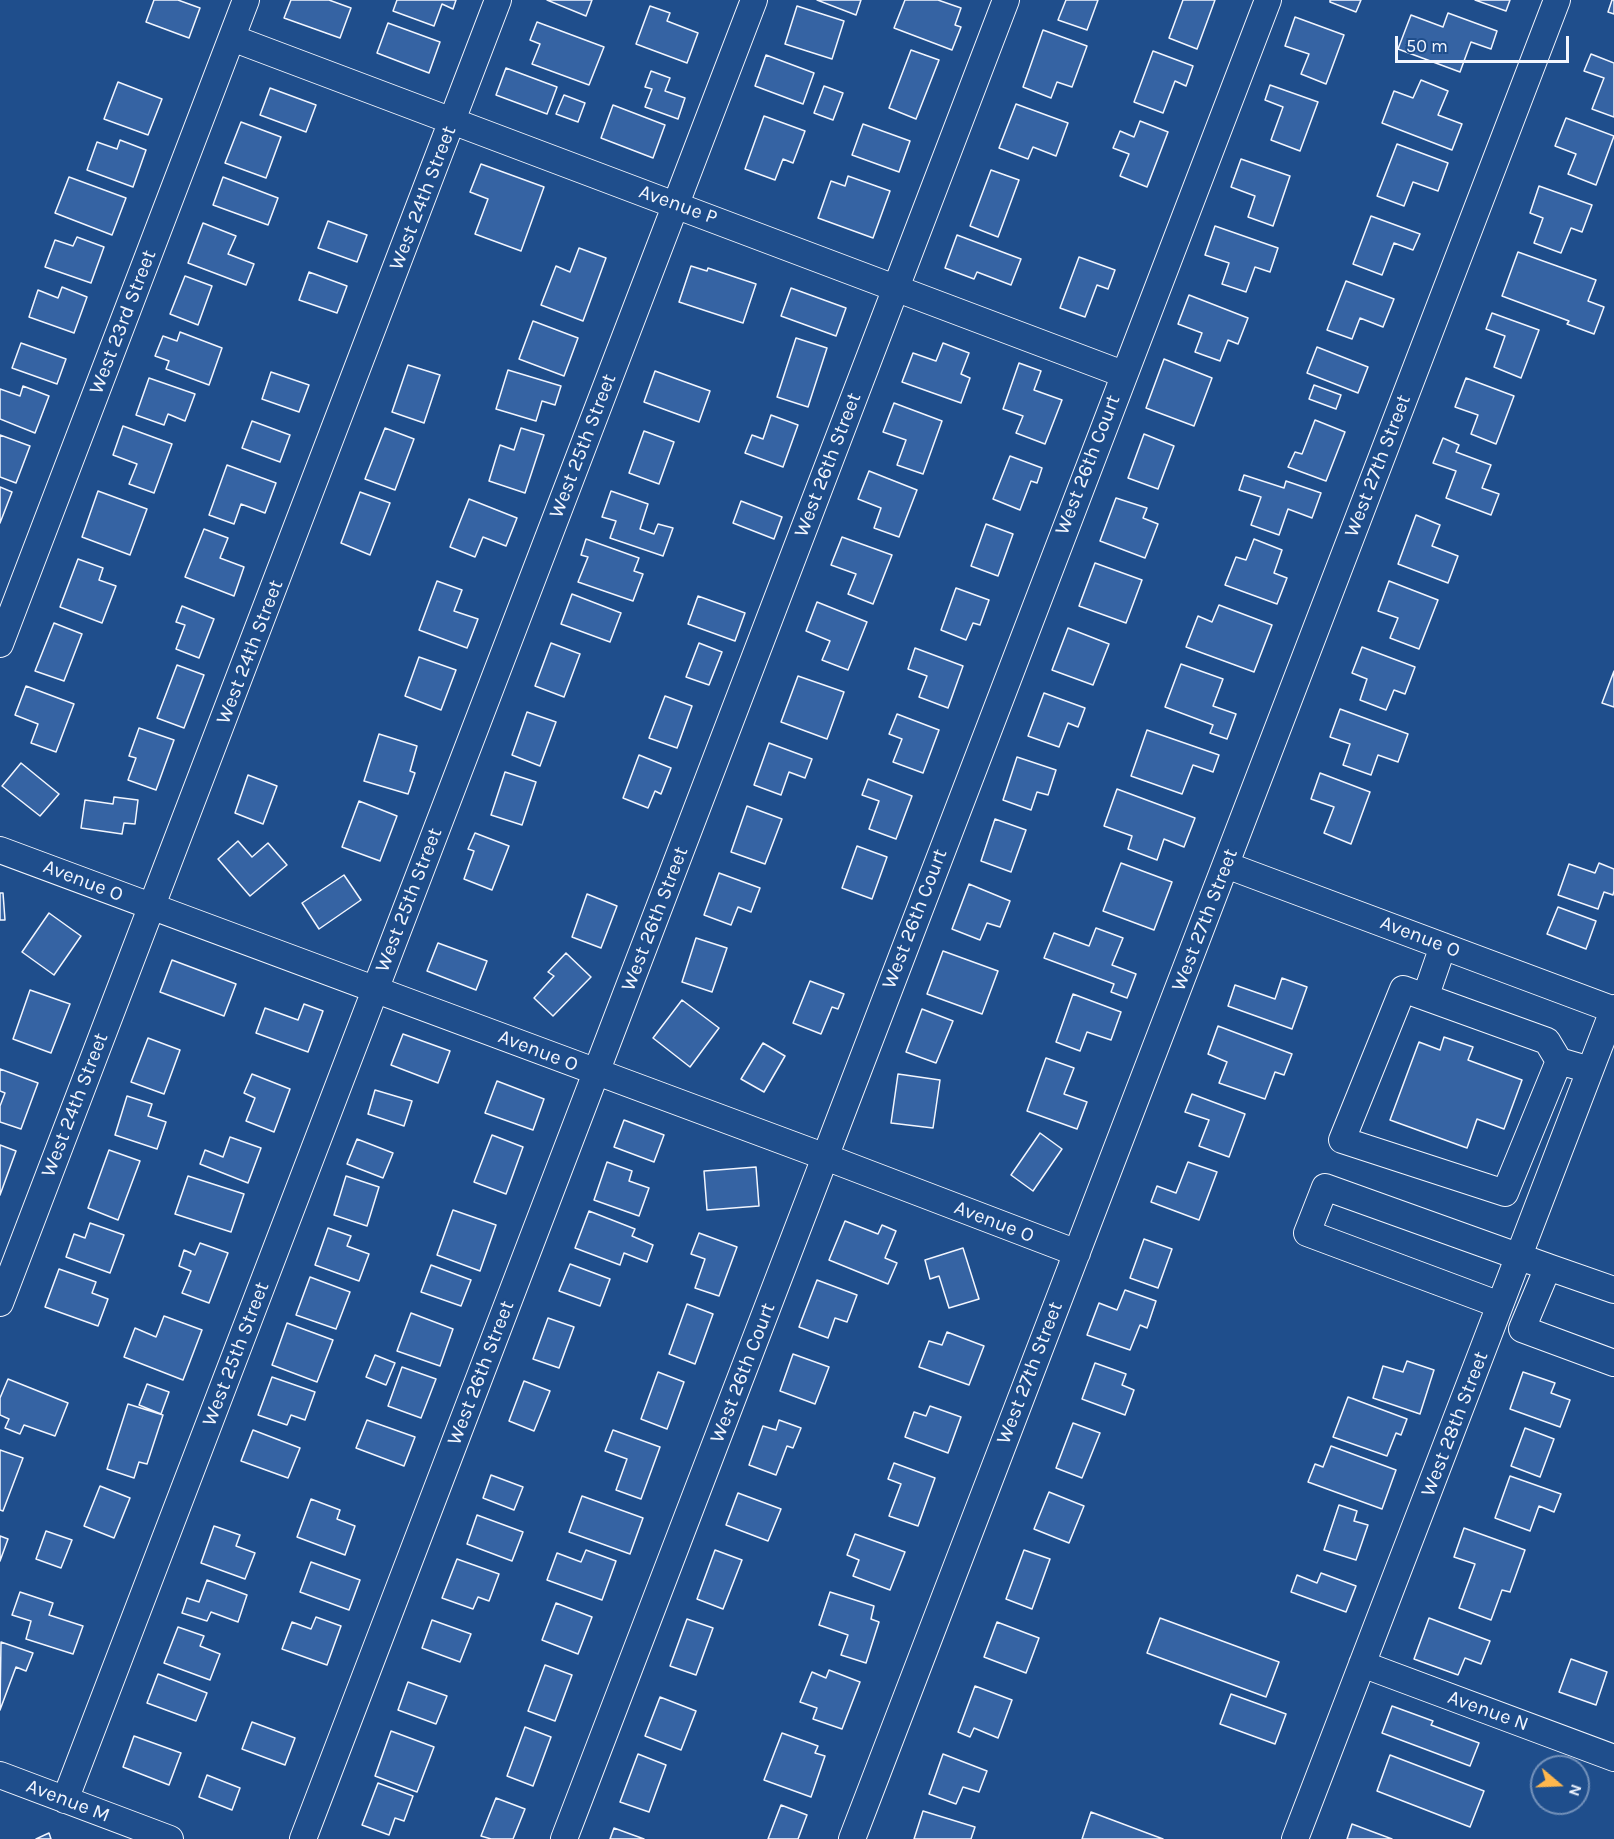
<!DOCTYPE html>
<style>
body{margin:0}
#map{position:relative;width:1614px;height:1839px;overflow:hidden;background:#1f4e8c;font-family:Karla,sans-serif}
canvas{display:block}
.north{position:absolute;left:1530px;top:1755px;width:60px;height:60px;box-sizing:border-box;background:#1f4e8c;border:2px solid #7391ba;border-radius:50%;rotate:109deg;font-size:16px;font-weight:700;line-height:24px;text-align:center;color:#f2f6ff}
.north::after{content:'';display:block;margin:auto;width:21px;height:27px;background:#ffb74d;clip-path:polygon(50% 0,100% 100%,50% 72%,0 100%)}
.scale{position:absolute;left:1395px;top:36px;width:174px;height:27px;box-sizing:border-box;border:3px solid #f2f6ff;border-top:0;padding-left:8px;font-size:18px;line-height:21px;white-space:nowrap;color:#f2f6ff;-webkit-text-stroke:4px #1f4e8c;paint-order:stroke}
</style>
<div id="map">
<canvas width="1614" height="1839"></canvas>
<div class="north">N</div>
<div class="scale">50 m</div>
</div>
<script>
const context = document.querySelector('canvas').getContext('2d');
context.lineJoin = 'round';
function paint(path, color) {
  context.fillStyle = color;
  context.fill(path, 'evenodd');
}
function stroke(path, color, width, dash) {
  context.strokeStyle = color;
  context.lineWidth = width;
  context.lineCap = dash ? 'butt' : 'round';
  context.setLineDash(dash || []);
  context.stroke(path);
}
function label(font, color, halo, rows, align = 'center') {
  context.font = font + ' Karla,sans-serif';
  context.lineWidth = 4.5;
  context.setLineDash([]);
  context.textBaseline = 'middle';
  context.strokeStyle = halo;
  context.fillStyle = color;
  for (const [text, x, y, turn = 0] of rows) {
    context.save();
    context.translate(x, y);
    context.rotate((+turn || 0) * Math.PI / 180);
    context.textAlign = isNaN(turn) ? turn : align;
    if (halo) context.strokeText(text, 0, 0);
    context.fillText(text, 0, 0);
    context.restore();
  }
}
const building = new Path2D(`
 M154 0H178L200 8 189 38 146 22Z
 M291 0H329L351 8 340 38 284 18Z
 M397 0H456L453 9 442 4 434 26 393 11Z
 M547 0H592L586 16Z
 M817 0H861L856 15Z
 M905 0H938L961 8 955 25 961 27 952 50 894 28Z
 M1066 0H1098L1087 30 1058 20Z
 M1183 0H1215L1197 49 1169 38Z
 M1330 0H1361L1356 12 1330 2Z
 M1475 0H1510L1506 11Z
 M1612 0H1614V14L1608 12Z
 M650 6 670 13 667 21 698 33 687 63 636 44Z
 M797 6 844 21 832 59 785 44Z
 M1448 13 1497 31 1491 49 1471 42 1460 72 1398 49 1411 15 1443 27Z
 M1295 17 1344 35 1326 84 1301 74 1309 54 1285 46Z
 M537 22 604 47 589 85 532 64 540 44 530 40Z
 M388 23 440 42 429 73 377 53Z
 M1043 30 1087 46 1072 87 1057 82 1051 98 1023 87Z
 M911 50 939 60 916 119 889 108Z
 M1153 51 1193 66 1186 86 1175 81 1163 113 1134 102Z
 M1591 54 1614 63V117L1592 109 1604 78 1584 71Z
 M766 55 814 73 803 104 755 86Z
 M506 68 557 87 547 114 496 95Z
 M651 71 670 78 665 91 685 98 678 119 645 107 652 89 645 87Z
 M1421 80 1448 91 1438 115 1462 124 1452 150 1382 123 1394 91 1413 98Z
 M118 82 162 99 148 135 104 119Z
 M1270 85 1318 102 1300 151 1271 140 1283 107 1265 100Z
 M824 86 843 93 833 120 814 113Z
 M270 88 316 105 306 132 260 115Z
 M564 95 585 103 578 122 556 114Z
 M1016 104 1068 123 1056 156 1033 147 1028 159 999 148Z
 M613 105 665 125 653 158 601 138Z
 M764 116 805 131 793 163 783 159 775 180 745 169Z
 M1566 118 1614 136 1596 185 1568 174 1576 154 1555 146Z
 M1140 121 1168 132 1147 187 1120 176 1129 154 1113 148 1120 131 1134 137Z
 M241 122 281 137 266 178 225 163Z
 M863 124 910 141 899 172 852 155Z
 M120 140 146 150 133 187 87 170 97 142 117 149Z
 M1397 144 1448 163 1438 191 1413 182 1404 206 1377 196Z
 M1241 159 1290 176 1273 226 1248 217 1255 196 1231 187Z
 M481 164 544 187 521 251 475 234 488 199 470 192Z
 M991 170 1019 180 998 237 970 226Z
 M848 176 890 191 873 238 818 218 831 181 845 186Z
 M69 177 126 198 112 235 55 213Z
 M223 177 278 198 268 225 213 205Z
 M1539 186 1592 205 1582 232 1571 228 1561 253 1534 243 1543 218 1530 213Z
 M1371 216 1420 234 1413 250 1394 243 1382 275 1353 264Z
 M328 221 367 235 357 262 318 248Z
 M203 223 236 236 228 254 254 264 246 285 188 263Z
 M1215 226 1278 248 1270 272 1255 267 1246 292 1222 284 1229 263 1205 255Z
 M957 235 1021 259 1011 285 977 272 974 279 945 268Z
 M77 237 104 247 91 283 45 267 55 240 73 246Z
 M579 248 606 258 583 321 541 305 556 266 570 272Z
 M1518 252 1596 280 1588 301 1604 307 1594 334 1567 324 1569 321 1502 296Z
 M1079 257 1115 270 1108 289 1097 285 1085 317 1060 308Z
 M691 266 707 271 708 268 756 284 743 323 679 302Z
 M309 272 347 286 337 313 299 300Z
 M185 276 212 286 198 325 170 314Z
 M1346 281 1394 299 1383 327 1360 318 1352 339 1327 330Z
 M62 287 87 297 74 333 29 317 38 290 58 298Z
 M791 288 846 308 836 336 781 316Z
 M1189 295 1248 318 1238 344 1228 340 1220 361 1195 352 1202 333 1178 324Z
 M1492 313 1539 330 1521 378 1494 367 1505 336 1486 329Z
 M533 321 578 338 564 376 519 359Z
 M180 332 222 348 209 385 166 369 169 361 155 356 163 336 177 341Z
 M796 338 827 348 808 407 777 397Z
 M21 343 66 359 57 384 12 368Z
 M943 343 969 353 961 374 970 378 961 403 902 382 913 353 936 361Z
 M1317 347 1368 367 1358 393 1307 373Z
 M1164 359 1212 378 1194 426 1146 408Z
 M1019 363 1041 371 1034 390 1062 400 1045 444 1016 433 1023 416 1003 409Z
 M408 365 440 375 424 423 392 412Z
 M508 370 561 386 555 405 542 401 536 421 496 409Z
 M655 371 710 391 699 422 644 402Z
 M271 372 309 385 299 412 262 399Z
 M149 378 195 394 185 421 168 414 164 425 136 415Z
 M1466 378 1514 396 1496 444 1471 434 1478 415 1455 407Z
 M1314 385 1341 395 1336 409 1309 399Z
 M23 386 49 396 35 433 0 419V389L20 396Z
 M894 403 942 421 923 474 897 465 906 440 883 432Z
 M771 415 798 425 783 467 745 453 752 435 763 439Z
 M1315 420 1345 432 1326 481 1288 467 1295 452 1302 454Z
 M252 421 290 435 280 462 242 448Z
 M123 426 172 444 154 493 129 484 137 464 113 455Z
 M385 428 414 439 395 490 365 479Z
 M521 428 544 435 525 493 489 481 500 445 514 450Z
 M644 431 674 442 659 484 629 473Z
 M1144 434 1174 446 1158 489 1128 478Z
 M0 435 30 446 16 483 0 477Z
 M1443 438 1459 445 1456 452 1491 465 1482 488 1499 494 1491 515 1446 498 1456 471 1433 463Z
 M1010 456 1042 468 1037 483 1031 481 1020 510 993 499Z
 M227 465 276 483 265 513 241 504 234 524 209 515Z
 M869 471 917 490 899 537 874 528 881 508 858 499Z
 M1244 475 1284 488 1286 481 1321 493 1312 518 1288 509 1279 535 1251 525 1261 497 1239 490Z
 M0 487 12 492 0 523Z
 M98 491 147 509 130 555 82 537Z
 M611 491 648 504 640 529 654 534 658 524 673 528 663 556 610 538 616 521 602 517Z
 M360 492 390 503 370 555 341 543Z
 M1116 498 1147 508 1143 518 1158 524 1145 558 1100 541Z
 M469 499 517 518 506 546 483 537 475 557 450 547Z
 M741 501 782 517 774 539 733 523Z
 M1416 515 1440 525 1432 546 1458 556 1448 583 1398 564Z
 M986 524 1013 534 998 576 971 566Z
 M204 529 228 538 220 558 244 567 234 596 185 577Z
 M842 537 892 555 873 604 848 594 856 574 831 565Z
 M586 539 639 558 634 571 643 574 633 601 578 582 588 557 581 555Z
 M1254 539 1282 550 1274 573 1287 578 1277 604 1225 585 1236 557 1246 560Z
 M78 559 103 568 99 580 116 586 102 623 60 607Z
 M1095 563 1142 580 1126 623 1079 606Z
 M437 581 462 590 454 611 478 619 467 648 419 630Z
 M1389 581 1438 600 1419 649 1390 638 1398 618 1378 611Z
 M956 588 989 600 980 625 973 623 966 640 941 630Z
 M572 594 621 613 610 642 561 624Z
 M698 596 745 613 735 641 688 624Z
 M817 602 867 622 848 670 822 660 830 641 806 631Z
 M1219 605 1272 625 1254 672 1186 647 1198 616 1212 622Z
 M182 606 214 619 199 658 176 649 185 625 176 622Z
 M54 623 82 634 64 681 35 671Z
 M1068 628 1109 644 1093 685 1052 670Z
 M551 643 580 654 564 697 535 686Z
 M699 643 722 652 709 685 686 677Z
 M1362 647 1415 667 1405 694 1394 690 1386 710 1360 700 1367 679 1352 673Z
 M915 648 963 666 948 708 919 697 927 676 908 669Z
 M419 657 456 670 441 710 405 696Z
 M1181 664 1223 679 1213 706 1236 714 1227 739 1210 733 1213 725 1165 707Z
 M177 665 204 675 184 728 157 718Z
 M1614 671V707L1602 703Z
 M798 676 844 692 827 739 781 722Z
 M26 686 74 704 56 752 31 743 38 724 15 715Z
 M1044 693 1085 708 1078 727 1068 723 1059 747 1028 736Z
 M665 696 692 706 677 748 649 738Z
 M1340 709 1408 734 1398 762 1378 755 1371 775 1343 765 1350 744 1330 737Z
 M527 712 556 722 540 766 512 755Z
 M897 714 939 730 923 773 893 762 902 739 889 734Z
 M139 728 174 740 156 790 128 780 136 758 129 756Z
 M1147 730 1219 755 1213 772 1193 765 1182 794 1131 776Z
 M379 734 417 746 410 771 415 773 408 794 364 781Z
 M769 743 812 759 805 778 789 772 781 795 754 785Z
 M639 755 671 768 661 794 655 791 648 808 623 798Z
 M1017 757 1056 770 1048 795 1037 792 1031 810 1003 800Z
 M21 763 59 794 40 816 2 786Z
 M505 772 536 782 522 825 491 815Z
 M1320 773 1370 792 1351 844 1324 833 1334 807 1311 799Z
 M248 775 277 786 263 824 235 813Z
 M868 779 912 796 896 839 869 829 879 801 862 795Z
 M1117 789 1195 818 1184 847 1164 839 1157 860 1128 849 1132 836 1104 826Z
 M114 797 138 800 135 824 124 823 122 834 81 828 85 800 113 804Z
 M359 801 397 816 380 861 342 847Z
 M747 806 782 819 765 864 731 852Z
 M995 819 1026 830 1011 872 981 861Z
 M475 833 509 846 492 890 464 879 474 851 468 849Z
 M238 841 252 857 268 843 287 865 250 896 218 859Z
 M857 846 887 857 872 899 842 888Z
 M1121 863 1172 882 1154 930 1103 911Z
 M1599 863 1614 869V891L1613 895 1604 892 1598 909 1558 895 1569 864 1595 873Z
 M719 873 760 888 751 912 738 907 731 925 704 915Z
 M344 875 361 900 319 929 302 903Z
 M969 884 1010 901 1000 927 987 923 980 940 952 929Z
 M0 893H3L5 920H0Z
 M587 894 617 906 601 948 572 937Z
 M1558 907 1596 921 1586 949 1547 934Z
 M49 913 81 936 54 975 22 952Z
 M1096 928 1123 938 1112 965 1136 974 1127 998 1111 992 1114 984 1044 958 1054 933 1089 946Z
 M696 938 727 948 712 992 682 982Z
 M438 943 487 961 476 990 427 971Z
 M943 951 998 971 982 1014 927 994Z
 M566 953 591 977 553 1016 534 998 554 976 548 972Z
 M172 960 236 984 224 1016 160 992Z
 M1282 978 1307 987 1292 1029 1228 1006 1235 985 1275 999Z
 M810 981 844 994 838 1009 832 1007 821 1034 793 1023Z
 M30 990 70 1004 51 1053 13 1039Z
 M1073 994 1121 1012 1111 1040 1087 1032 1080 1051 1056 1042Z
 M682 1000 719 1028 690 1067 653 1038Z
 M304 1004 323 1011 308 1052 256 1033 265 1008 298 1020Z
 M922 1009 953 1021 936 1063 906 1052Z
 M1218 1026 1292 1054 1284 1075 1275 1072 1265 1099 1219 1083 1227 1062 1208 1054Z
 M403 1034 450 1051 438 1083 391 1065Z
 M1444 1037 1473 1047 1468 1060 1522 1080 1504 1129 1477 1119 1467 1148 1390 1120 1419 1042 1440 1050Z
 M148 1038 180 1050 164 1094 131 1082Z
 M763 1043 785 1056 764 1092 741 1079Z
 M1046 1058 1074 1068 1064 1094 1087 1102 1077 1129 1027 1111Z
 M0 1069 38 1083 21 1129 0 1122V1106L5 1093 0 1091Z
 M252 1074 290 1089 274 1132 246 1121 255 1098 244 1093Z
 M898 1074 940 1080 933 1128 891 1123Z
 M497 1081 544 1099 533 1130 485 1113Z
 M375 1090 412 1101 404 1126 368 1114Z
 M1192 1094 1245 1114 1229 1157 1199 1146 1209 1120 1185 1112Z
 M127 1096 152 1104 148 1116 166 1122 157 1149 115 1135Z
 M624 1120 664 1135 654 1162 614 1147Z
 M1040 1133 1062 1149 1033 1191 1011 1175Z
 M492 1135 523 1147 506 1194 474 1182Z
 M230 1137 261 1148 248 1183 200 1164 205 1150 223 1157Z
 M357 1139 393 1153 383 1178 347 1164Z
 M0 1145 16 1151 0 1195Z
 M109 1150 140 1161 118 1220 88 1208Z
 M607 1162 632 1171 629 1181 649 1188 639 1216 594 1200Z
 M1188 1162 1217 1172 1199 1220 1151 1202 1157 1186 1176 1193Z
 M756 1167 759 1206 707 1210 704 1171Z
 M188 1176 244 1194 231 1232 175 1214Z
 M346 1176 379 1187 367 1226 334 1215Z
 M453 1210 496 1225 480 1271 437 1255Z
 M589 1211 635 1229 632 1236 653 1245 647 1262 624 1253 620 1265 575 1248Z
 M845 1221 878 1234 882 1225 896 1231 885 1258 897 1263 888 1284 829 1260Z
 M90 1223 124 1235 110 1273 66 1257 74 1234 85 1238Z
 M328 1228 351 1236 347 1246 369 1254 359 1281 315 1265Z
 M699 1233 737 1247 719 1296 695 1288 705 1259 691 1254Z
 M1144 1239 1172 1249 1158 1288 1130 1278Z
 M200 1243 228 1253 209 1303 182 1293 191 1271 179 1266 184 1250 195 1255Z
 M963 1248 979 1299 949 1308 939 1276 930 1279 925 1260Z
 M570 1264 610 1279 600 1306 559 1291Z
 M431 1265 471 1280 461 1306 421 1292Z
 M59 1269 96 1282 92 1293 108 1299 98 1326 45 1307Z
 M310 1277 350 1292 336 1329 296 1315Z
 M817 1280 857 1295 847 1322 835 1318 828 1338 799 1327Z
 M1125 1290 1156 1301 1147 1328 1140 1325 1130 1350 1087 1335 1099 1303 1117 1310Z
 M687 1304 713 1314 695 1364 669 1354Z
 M411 1313 453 1329 440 1366 397 1351Z
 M164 1316 202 1330 183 1380 124 1357 135 1328 156 1337Z
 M548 1318 574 1327 559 1368 533 1359Z
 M287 1323 333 1340 317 1382 272 1365Z
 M947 1332 984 1346 969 1385 919 1367 929 1341 942 1345Z
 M793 1354 829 1367 815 1404 780 1391Z
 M375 1355 395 1363 386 1385 366 1377Z
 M1407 1361 1434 1370 1420 1414 1373 1398 1383 1366 1403 1372Z
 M1095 1363 1126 1374 1122 1385 1134 1390 1125 1415 1082 1399Z
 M402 1367 436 1379 421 1418 388 1406Z
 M658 1372 684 1382 667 1429 641 1419Z
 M1523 1372 1555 1383 1551 1393 1570 1400 1560 1427 1510 1409Z
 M272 1377 315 1392 305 1420 291 1415 287 1425 258 1415Z
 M8 1379 68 1403 55 1436 24 1425 20 1434 5 1428 9 1419 0 1415V1398Z
 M524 1381 550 1391 534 1431 509 1421Z
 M147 1384 169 1392 161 1414 139 1405Z
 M1348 1397 1407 1419 1401 1435 1396 1433 1387 1456 1333 1437Z
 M128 1404 163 1415 147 1464 139 1462 134 1478 107 1469Z
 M930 1406 961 1417 948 1453 905 1437 914 1412 926 1416Z
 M367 1420 415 1437 404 1466 356 1448Z
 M779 1420 801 1428 793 1448 787 1446 776 1475 749 1465 763 1426 776 1430Z
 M1073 1423 1100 1433 1082 1478 1056 1468Z
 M1525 1428 1554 1439 1540 1477 1511 1466Z
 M253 1430 300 1448 288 1478 241 1461Z
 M613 1430 660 1447 641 1499 616 1490 627 1459 605 1451Z
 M1331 1446 1396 1470 1382 1509 1308 1482 1315 1464 1323 1467Z
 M0 1450 23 1458 3 1511 0 1510Z
 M894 1463 935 1478 918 1526 889 1516 901 1484 888 1479Z
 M491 1475 523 1487 514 1510 483 1498Z
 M1510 1476 1561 1494 1554 1512 1539 1506 1530 1531 1495 1518Z
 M100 1486 130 1498 114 1538 84 1526Z
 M1049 1492 1084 1506 1069 1543 1034 1529Z
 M738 1493 781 1509 768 1541 726 1525Z
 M582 1496 643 1518 630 1554 569 1532Z
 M311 1499 340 1510 337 1519 355 1526 345 1555 297 1537Z
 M1339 1505 1357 1511 1354 1521 1368 1525 1356 1560 1324 1550Z
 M477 1515 523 1532 512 1561 467 1544Z
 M214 1526 240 1535 236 1546 255 1553 245 1579 201 1563Z
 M1464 1528 1525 1550 1510 1592 1502 1590 1491 1620 1459 1608 1475 1564 1454 1557Z
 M46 1531 72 1540 61 1568 36 1559Z
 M855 1534 905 1552 890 1590 853 1576 859 1560 847 1555Z
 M0 1536 8 1539 0 1561Z
 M586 1550 616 1561 602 1600 547 1580 557 1553 581 1562Z
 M715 1550 742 1560 723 1609 697 1599Z
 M1024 1550 1050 1559 1032 1609 1006 1599Z
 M457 1559 499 1574 489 1601 478 1597 473 1609 442 1598Z
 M311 1562 360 1580 349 1610 300 1592Z
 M1321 1573 1356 1586 1346 1612 1291 1592 1297 1575 1317 1583Z
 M207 1580 247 1595 238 1622 211 1612 207 1621 182 1613 187 1598 199 1602Z
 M20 1592 53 1603 49 1615 83 1626 73 1654 26 1639 31 1621 12 1615Z
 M830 1592 874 1606 871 1619 879 1622 866 1663 841 1655 848 1635 819 1625Z
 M556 1603 592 1617 578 1654 542 1640Z
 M316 1617 341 1626 327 1665 282 1649 292 1622 311 1629Z
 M1160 1618 1279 1662 1266 1697 1147 1653Z
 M1429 1618 1490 1641 1481 1664 1465 1658 1458 1675 1414 1659Z
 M687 1619 713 1628 696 1675 670 1666Z
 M432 1620 471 1634 460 1662 422 1648Z
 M997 1622 1039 1638 1026 1673 984 1657Z
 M178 1627 204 1636 200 1646 220 1654 210 1680 164 1663Z
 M1 1642 33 1653 26 1671 16 1667 0 1710Z
 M1571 1659 1607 1672 1596 1705 1559 1692Z
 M545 1665 572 1675 555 1721 528 1711Z
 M829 1670 860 1682 842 1729 813 1719 817 1708 800 1702 812 1672 826 1678Z
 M158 1674 207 1693 196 1721 147 1703Z
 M408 1682 447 1696 436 1724 398 1710Z
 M975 1686 1012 1700 998 1738 974 1728 970 1737 958 1732Z
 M1231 1694 1286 1714 1275 1744 1220 1724Z
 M660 1697 696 1711 681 1750 645 1736Z
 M1392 1706 1433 1721 1431 1725 1479 1743 1470 1766 1382 1733Z
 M252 1722 295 1738 285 1765 242 1749Z
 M525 1727 551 1737 533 1786 507 1776Z
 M391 1731 434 1747 417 1792 375 1776Z
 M782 1733 818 1746 815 1753 825 1756 811 1797 764 1780Z
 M134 1736 181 1753 169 1785 123 1767Z
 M638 1754 666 1765 649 1812 620 1802Z
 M943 1754 987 1771 979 1792 963 1787 956 1804 929 1794Z
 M1390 1755 1484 1791 1470 1827 1377 1791Z
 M207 1775 240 1788 232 1810 199 1797Z
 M378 1783 413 1796 404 1821 395 1818 389 1835 362 1825Z
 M496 1798 525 1809 513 1839H491L481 1836Z
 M781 1805 807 1815 798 1839H768Z
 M923 1811 975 1827 971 1839H914Z
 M1091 1812 1163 1839H1082Z
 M1352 1824 1392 1839H1347Z
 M614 1828 644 1839H610Z
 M49 1833 51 1839H36Z`);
paint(building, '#3563a3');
stroke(building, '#f2f6ff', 1.5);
const minor = new Path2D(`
 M232 38 1123 374
 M0 644 246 0
 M0 850 815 1153 1077 1253
 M1226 865 1614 1010
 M1426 995 1443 946
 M1559 1061 1505 1193 1342 1140 1403 989 1547 1041 1559 1061 1590 1070
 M1614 1290 1548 1267 1522 1329 1614 1363
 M0 1303 498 0
 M1500 1305 1307 1233 1325 1187 1548 1267
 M1362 1664 1614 1758
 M0 1775 170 1839
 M65 1800 754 0
 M303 1839 1006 0
 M564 1839 1268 0
 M852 1839 1557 0
 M1295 1839 1614 1008`);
stroke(minor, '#f2f6ff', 28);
stroke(minor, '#1f4e8c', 26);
label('20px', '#f2f6ff', '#1f4e8c', [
 ["West 24th Street",423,198,-69],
 ["Avenue P",678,205,20],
 ["West 23rd Street",123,322,-69],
 ["West 25th Street",583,446,-69],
 ["West 26th Street",828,465,-69],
 ["West 26th Court",1088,465,-69],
 ["West 27th Street",1378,466,-69],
 ["West 24th Street",250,652,-69],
 ["Avenue O",83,881,21],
 ["West 25th Street",409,900,-69],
 ["West 26th Street",655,919,-69],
 ["West 26th Court",915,919,-69],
 ["West 27th Street",1205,920,-69],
 ["Avenue O",1420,937,21],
 ["Avenue O",538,1051,21],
 ["West 24th Street",75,1105,-69],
 ["Avenue O",994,1222,21],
 ["West 25th Street",236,1354,-69],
 ["West 26th Street",481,1373,-69],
 ["West 26th Court",743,1373,-69],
 ["West 27th Street",1030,1373,-69],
 ["West 28th Street",1455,1424,-69],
 ["Avenue N",1488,1711,20],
 ["Avenue M",68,1801,21]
]);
</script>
